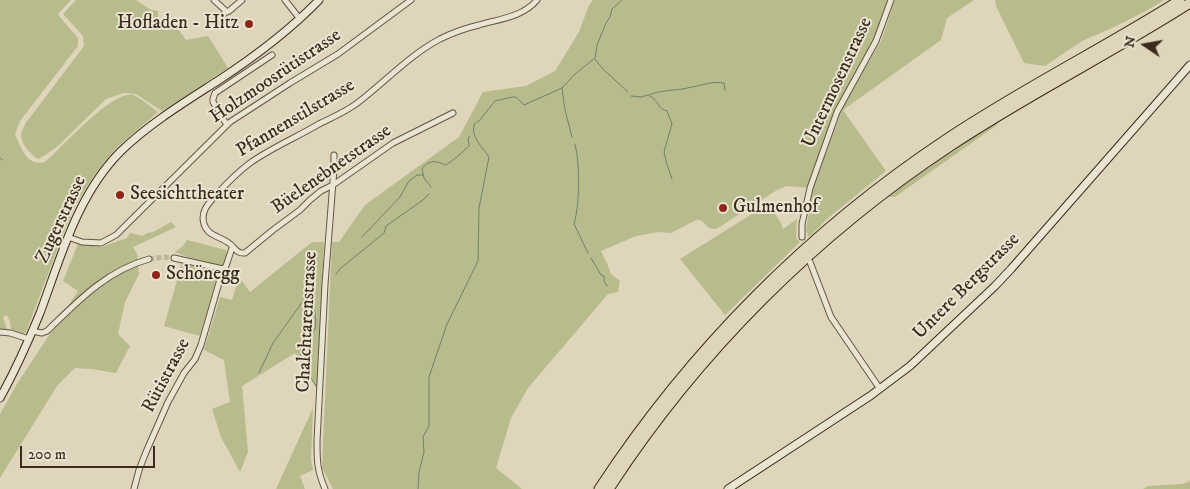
<!DOCTYPE html>
<meta charset="utf-8">
<style>
body{margin:0}
#map{position:relative;width:1190px;height:489px;overflow:hidden;background:#ded5bb;font-family:"IM FELL DW Pica",serif}
canvas{display:block}
.north{position:absolute;left:1120px;top:20px;width:50px;height:50px;-webkit-text-stroke:4px #eae4d3;paint-order:stroke;rotate:282deg;font-size:14px;font-weight:700;line-height:20px;text-align:center;color:#3c2a1d}
.north::after{content:'';display:block;margin:auto;width:18px;height:22px;background:#3c2a1d;clip-path:polygon(50% 0,100% 100%,50% 72%,0 100%)}
.scale{position:absolute;left:20px;top:446px;width:135px;height:22px;box-sizing:border-box;border:2px solid #3c2a1d;border-top:0;padding-left:6px;font-size:15px;line-height:18px;white-space:nowrap;color:#3c2a1d;-webkit-text-stroke:4px #eae4d3;paint-order:stroke}
</style>
<div id="map">
<canvas width="1190" height="489"></canvas>
<div class="north">N</div>
<div class="scale">200 m</div>
</div>
<script>
const context = document.querySelector('canvas').getContext('2d');
context.lineJoin = 'round';
function paint(path, color) {
  context.fillStyle = color;
  context.fill(path, 'evenodd');
}
function stroke(path, color, width, dash) {
  context.strokeStyle = color;
  context.lineWidth = width;
  context.lineCap = dash ? 'butt' : 'round';
  context.setLineDash(dash || []);
  context.stroke(path);
}
function label(font, color, halo, rows, align = 'center') {
  context.font = font + ' "IM FELL DW Pica",serif';
  context.lineWidth = 4;
  context.setLineDash([]);
  context.textBaseline = 'middle';
  context.strokeStyle = halo;
  context.fillStyle = color;
  for (const [text, x, y, turn = 0] of rows) {
    context.save();
    context.translate(x, y);
    context.rotate((+turn || 0) * Math.PI / 180);
    context.textAlign = isNaN(turn) ? turn : align;
    if (halo) context.strokeText(text, 0, 0);
    context.fillText(text, 0, 0);
    context.restore();
  }
}
paint(new Path2D(`
 M0 0H71L58 14 59 16 78 38V46L20 121 15 134C21 148 27 167 45 162 62 148 111 91 133 95 140 97 152 108 158 112L116 148 93 177 76 204 63 234 26 332 22 335 11 331 10 322 7 315 3 317 7 329 0 330Z
 M76 0H136L151 10 158 11V19H171L186 40 208 36 228 68 162 111 136 94 124 93 106 99 59 145 47 154 38 159C30 154 22 145 21 136 21 132 24 128 25 124L84 46 83 36 63 14Z
 M593 0H891L876 41 837 112 810 188 787 186 777 190 718 228C704 233 707 218 696 220L671 233 659 232 636 236 601 251 607 263 611 274 620 281 618 292 608 294 528 388 511 418 496 468 522 489H333L322 468 332 242H339L365 205 459 137 483 92 526 86 555 71 579 32 589 5Z
 M895 0H974L947 18 941 40 843 110 886 171 828 218 809 237 806 230 813 189 845 102 881 41Z
 M995 0H1164L1146 11 1112 28 1082 41 1045 66 1024 63 996 6Z
 M997 121V125L895 197H888L938 159Z
 M768 204 780 221 783 229 797 219 796 238 800 242 725 315 680 259Z
 M171 222 176 227 133 247 137 254 139 274 125 302 118 334 130 346 116 373 91 369 75 368 57 386 0 478V414L17 384 78 291 63 281 78 244 102 247 127 238 130 233 142 236 147 233 153 232Z
 M187 240 226 250 228 258 224 265 220 266 187 257 175 252 183 246Z
 M312 242H324L317 389 295 353 242 386 248 452 240 472 221 437 212 409 230 402 224 360 204 350 220 297 232 300 239 277 250 292Z
 M182 263 218 273 200 336 164 326Z
 M313 408 311 460 313 470 300 476 305 489H276Z
 M1190 481V489H1143L1148 486 1183 484Z`), '#b8bb8b');
stroke(new Path2D(`
 M595 59 603 69 628 92
 M562 88 565 110 572 137
 M649 95C663 89 678 91 692 87 705 85 710 81 724 83L725 90
 M631 96 642 97 647 95C648 95 654 98 654 99 659 104 659 109 667 111L672 124 664 152 667 165 672 179
 M477 122 479 121 495 101 512 97H516L524 105 562 88 575 74 595 58 597 45 606 23 610 17 612 9 622 0
 M575 144C580 164 580 204 574 224L588 253
 M0 158 3 160
 M431 187 424 178 422 169C429 159 436 161 446 165L457 157 469 146 468 138 470 136
 M362 237 400 197 409 181 417 175H423
 M591 258 601 275 604 276V281L607 286
 M336 274 341 268 384 233 386 226 423 200 429 194
 M310 290C312 300 318 320 315 329 313 334 306 339 303 344 295 358 309 374 316 386
 M259 373 273 343 310 291
 M418 489 419 472 424 452 423 437 429 426V377L447 324 478 261 479 208 489 157C482 146 469 136 475 123`), '#718072', 1);
stroke(new Path2D(`
 M149 259 164 257 174 258`), '#beb39b', 5, [5, 2.5]);
const street = new Path2D(`
 M214 0 227 12 229 11 242 0
 M285 0 300 19
 M220 19 226 11
 M453 113 393 143 333 185 321 191 310 200 300 210 273 230 245 253C237 254 235 248 230 244 221 236 208 237 204 224 200 211 209 203 217 194 227 183 238 172 250 163 271 148 297 137 319 124 331 118 345 112 356 104 384 83 408 56 440 39 452 33 466 28 479 25 499 19 523 17 537 0
 M227 125 213 102V99L215 93 272 55
 M68 237 82 242 101 243 116 235 230 122 290 83 338 54 411 0
 M802 237V224L810 188 837 112 876 41 891 0
 M174 258 223 269
 M810 262 831 317 880 389
 M32 331 42 333 47 331C78 301 106 271 149 259
 M0 332 10 333 29 339
 M134 489 139 470 146 452 168 402 184 373 195 359 201 345 223 269 226 266 232 248
 M325 489C317 470 317 461 317 441L325 284 334 169V155`);
const secondary = new Path2D(`
 M0 398C15 371 28 342 40 313 61 257 77 195 121 151 150 123 185 102 219 80 254 57 289 31 319 0
 M728 489 870 396 910 366 995 286 1011 269 1190 65`);
const highway = new Path2D(`
 M599 489C690 350 809 230 948 138 1023 88 1104 48 1180 0
 M609 489C698 352 816 235 952 145 1029 94 1112 53 1190 3`);
stroke(street, '#645544', 7);
stroke(secondary, '#3c2a1d', 9);
stroke(highway, '#3c2a1d', 11);
stroke(street, '#eae4d3', 5);
stroke(secondary, '#eae4d3', 7);
stroke(highway, '#ded5bb', 9);
for (const [x, y, r, color] of [
 [249,24,5,"#8f2418"],
 [120,195,5,"#8f2418"],
 [723,208,5,"#8f2418"],
 [156,275,5,"#8f2418"]
]) {
  const dot = new Path2D();
  dot.arc(x, y, r, 0, 2 * Math.PI);
  context.fillStyle = color;
  context.fill(dot);
  stroke(dot, '#eae4d3', 2);
}
label('19px', '#3c2a1d', '#eae4d3', [
 ["Hofladen - Hitz",239,24,"right"],
 ["Seesichttheater",130,195],
 ["Gulmenhof",733,208],
 ["Schönegg",166,275]
], 'left');
label('19px', '#3c2a1d', '#eae4d3', [
 ["Holzmoosrütistrasse",276,77,-34],
 ["Untermosenstrasse",838,83,-65],
 ["Pfannenstilstrasse",296,119,-31],
 ["Büelenebnetstrasse",332,170,-35],
 ["Zugerstrasse",62,220,-65],
 ["Untere Bergstrasse",967,287,-45],
 ["Chalchtarenstrasse",308,322,-87],
 ["Rütistrasse",167,376,-62]
]);
</script>
